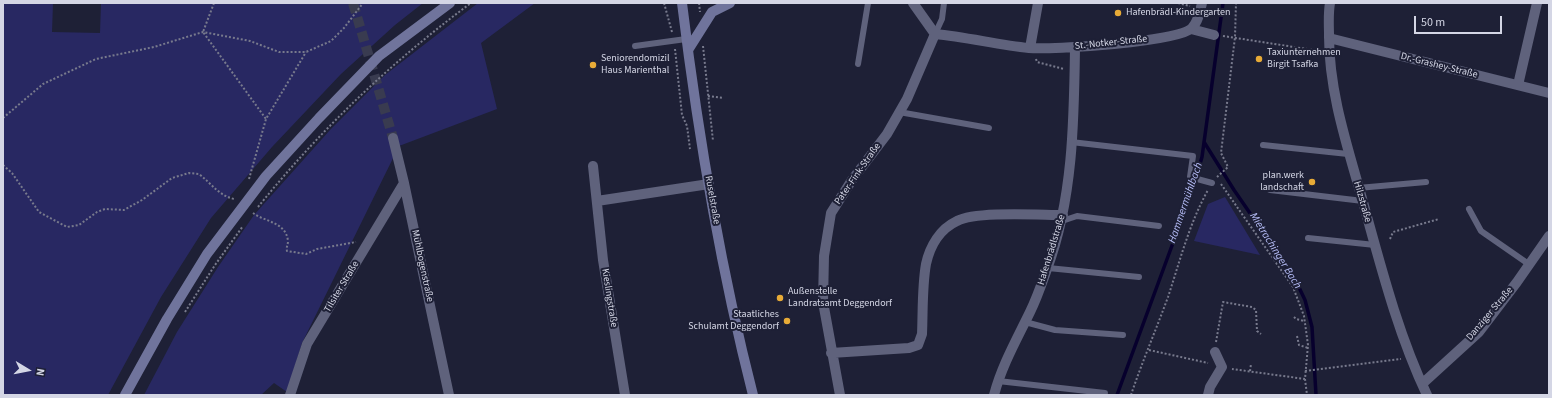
<!DOCTYPE html>
<meta charset="utf-8">
<style>
body{margin:0}
#map{position:relative;width:1552px;height:398px;overflow:hidden;background:#1e2036;font-family:"Source Sans 3",sans-serif}
canvas{display:block}
.frame{position:absolute;inset:0;border:4px solid #d4d6e5;pointer-events:none}
.north{position:absolute;left:8px;top:350px;width:40px;height:40px;-webkit-text-stroke:3px #1e2036;paint-order:stroke;rotate:100deg;font-size:11px;font-weight:700;line-height:16px;text-align:center;color:#d4d6e5}
.north::after{content:'';display:block;margin:auto;width:14px;height:18px;background:#d4d6e5;clip-path:polygon(50% 0,100% 100%,50% 72%,0 100%)}
.scale{position:absolute;left:1414px;top:16px;width:88px;height:18px;box-sizing:border-box;border:2px solid #d4d6e5;border-top:0;padding-left:5px;font-size:12px;line-height:14px;white-space:nowrap;color:#d4d6e5;-webkit-text-stroke:3px #1e2036;paint-order:stroke}
</style>
<div id="map">
<canvas width="1552" height="398"></canvas>
<div class="frame"></div>
<div class="north">N</div>
<div class="scale">50 m</div>
</div>
<script>
const context = document.querySelector('canvas').getContext('2d');
context.lineJoin = 'round';
function paint(path, color) {
  context.fillStyle = color;
  context.fill(path, 'evenodd');
}
function stroke(path, color, width, dash) {
  context.strokeStyle = color;
  context.lineWidth = width;
  context.lineCap = dash ? 'butt' : 'round';
  context.setLineDash(dash || []);
  context.stroke(path);
}
function label(font, color, halo, rows, align = 'center') {
  context.font = font + ' "Source Sans 3",sans-serif';
  context.lineWidth = 4;
  context.setLineDash([]);
  context.textBaseline = 'middle';
  context.strokeStyle = halo;
  context.fillStyle = color;
  for (const [text, x, y, turn = 0] of rows) {
    context.save();
    context.translate(x, y);
    context.rotate((+turn || 0) * Math.PI / 180);
    context.textAlign = isNaN(turn) ? turn : align;
    if (halo) context.strokeText(text, 0, 0);
    context.fillText(text, 0, 0);
    context.restore();
  }
}
paint(new Path2D(`
 M3 3H53L52 32 100 33 101 3H423L395 25 341 74 272 147 211 218 161 297 108 395H3Z
 M478 3H535L481 43 497 109 399 146 302 343 287 392 274 383 261 395H144L177 332 218 267 254 215 330 130 385 75Z
 M1225 197 1260 255 1194 241 1208 204Z`), '#282862');
stroke(new Path2D(`
 M1204 142 1234 190 1294 277 1305 300 1312 327 1316 395
 M1117 395 1191 194 1202 157 1223 3`), '#07002d', 3.5);
stroke(new Path2D(`
 M353 3 393 138`), '#393b50', 10, [10, 5]);
stroke(new Path2D(`
 M214 3 203 32 266 119
 M664 3 672 32
 M699 3 700 12
 M1178 3 1190 6
 M1223 36 1320 51
 M703 46 713 141
 M675 49 682 115 687 126 690 149
 M1036 59 1037 62 1064 69
 M708 96 723 98
 M3 118 43 84 96 59 154 47 203 32 250 41 279 52H306L331 41 344 28 363 3
 M3 165 12 173 39 212 67 227 79 225 97 212 105 209 124 210 142 200 172 178 189 173 199 174C212 184 218 195 234 199
 M1217 177 1228 167 1221 153 1235 37 1236 3
 M249 179 266 119 306 52
 M1221 184 1293 287 1304 316 1308 345 1305 379 1232 369
 M258 207C320 130 391 62 471 3
 M253 213C265 222 286 222 288 241 288 245 286 247 287 251L306 254 317 249 356 242
 M1390 239 1393 232 1439 219
 M185 312 215 265 243 226
 M1294 317 1296 319 1304 321
 M1297 336 1299 345 1308 348
 M1216 342 1223 302 1252 307 1256 310 1257 331 1261 334
 M1149 350 1208 363
 M1250 371 1251 364
 M1305 371 1401 359
 M1305 379 1307 395
 M1131 395C1142 362 1156 330 1168 297 1180 261 1189 224 1208 190`), '#787a8d', 2, [2, 2]);
stroke(new Path2D(`
 M935 34 942 19 944 3
 M635 46 686 39
 M858 64 868 3
 M899 112 989 128
 M1071 142 1193 156 1190 177 1212 183
 M1263 145 1348 154
 M1358 188 1426 182
 M1270 190 1363 201
 M1469 209 1481 231 1530 265
 M1062 221 1077 216 1159 226
 M1308 238 1375 245
 M1048 268 1139 277
 M1025 322 1055 330 1123 335
 M998 381 1105 393`), '#5f627c', 6);
stroke(new Path2D(`
 M913 3 935 34C967 37 998 45 1029 48 1052 50 1178 42 1192 28 1198 22 1200 12 1202 3
 M1330 3C1328 14 1329 25 1329 36 1329 93 1348 148 1363 202 1381 267 1398 334 1427 395
 M1191 29 1214 35
 M1329 38 1549 93
 M1030 48 1038 3
 M1518 85 1537 3
 M393 138 404 183 449 395
 M593 166 603 260 625 395
 M597 201 709 184
 M831 353 909 348 918 345 922 334C923 311 922 287 926 264 930 246 940 229 957 221 976 211 1039 215 1063 215
 M1422 384 1479 332 1517 282 1549 236
 M290 395 307 344 404 183
 M840 395 823 302 824 256 831 213 852 180 887 134 907 99 935 34
 M994 395C1002 365 1017 339 1030 312 1037 298 1042 283 1047 269 1073 200 1074 121 1075 48
 M1208 395 1210 387 1222 367 1215 352`), '#5f627c', 10);
stroke(new Path2D(`
 M682 3C698 135 720 266 753 395
 M688 50 712 12 730 3
 M125 395 167 319 207 254 266 176 319 118 379 56 450 3`), '#70749c', 10);
for (const [x, y, r, color] of [
 [1118,13,4,"#e8ab37"],
 [1259,59,4,"#e8ab37"],
 [593,65,4,"#e8ab37"],
 [1312,182,4,"#e8ab37"],
 [780,298,4,"#e8ab37"],
 [787,321,4,"#e8ab37"]
]) {
  const dot = new Path2D();
  dot.arc(x, y, r, 0, 2 * Math.PI);
  context.fillStyle = color;
  context.fill(dot);
  stroke(dot, '#1e2036', 1.5);
}
label('10px', '#d4d6e5', '#1e2036', [
 ["Hafenbrädl-Kindergarten",1126,13],
 ["Taxiunternehmen",1267,53],
 ["Birgit Tsafka",1267,65],
 ["Seniorendomizil",601,59],
 ["Haus Marienthal",601,71],
 ["plan.werk",1304,176,"right"],
 ["landschaft",1304,188,"right"],
 ["Außenstelle",788,292],
 ["Landratsamt Deggendorf",788,304],
 ["Staatliches",779,315,"right"],
 ["Schulamt Deggendorf",779,327,"right"]
], 'left');
label('10px', '#d4d6e5', '#1e2036', [
 ["St.-Notker-Straße",1111,43,-6],
 ["Dr.-Grashey-Straße",1439,66,14],
 ["Pater-Fink-Straße",858,174,-55],
 ["Ruselstraße",712,200,80],
 ["Hilzstraße",1362,202,74],
 ["Hafenbrädlstraße",1052,250,-73],
 ["Mühlbogenstraße",422,266,78],
 ["Tilsiter Straße",342,287,-59],
 ["Kieslingstraße",609,298,81],
 ["Danziger Straße",1490,314,-50]
]);
label('italic 11px', '#b7bef9', '#1e2036', [
 ["Hammermühlbach",1186,203,-71],
 ["Mietrachinger Bach",1275,251,58]
]);
</script>
